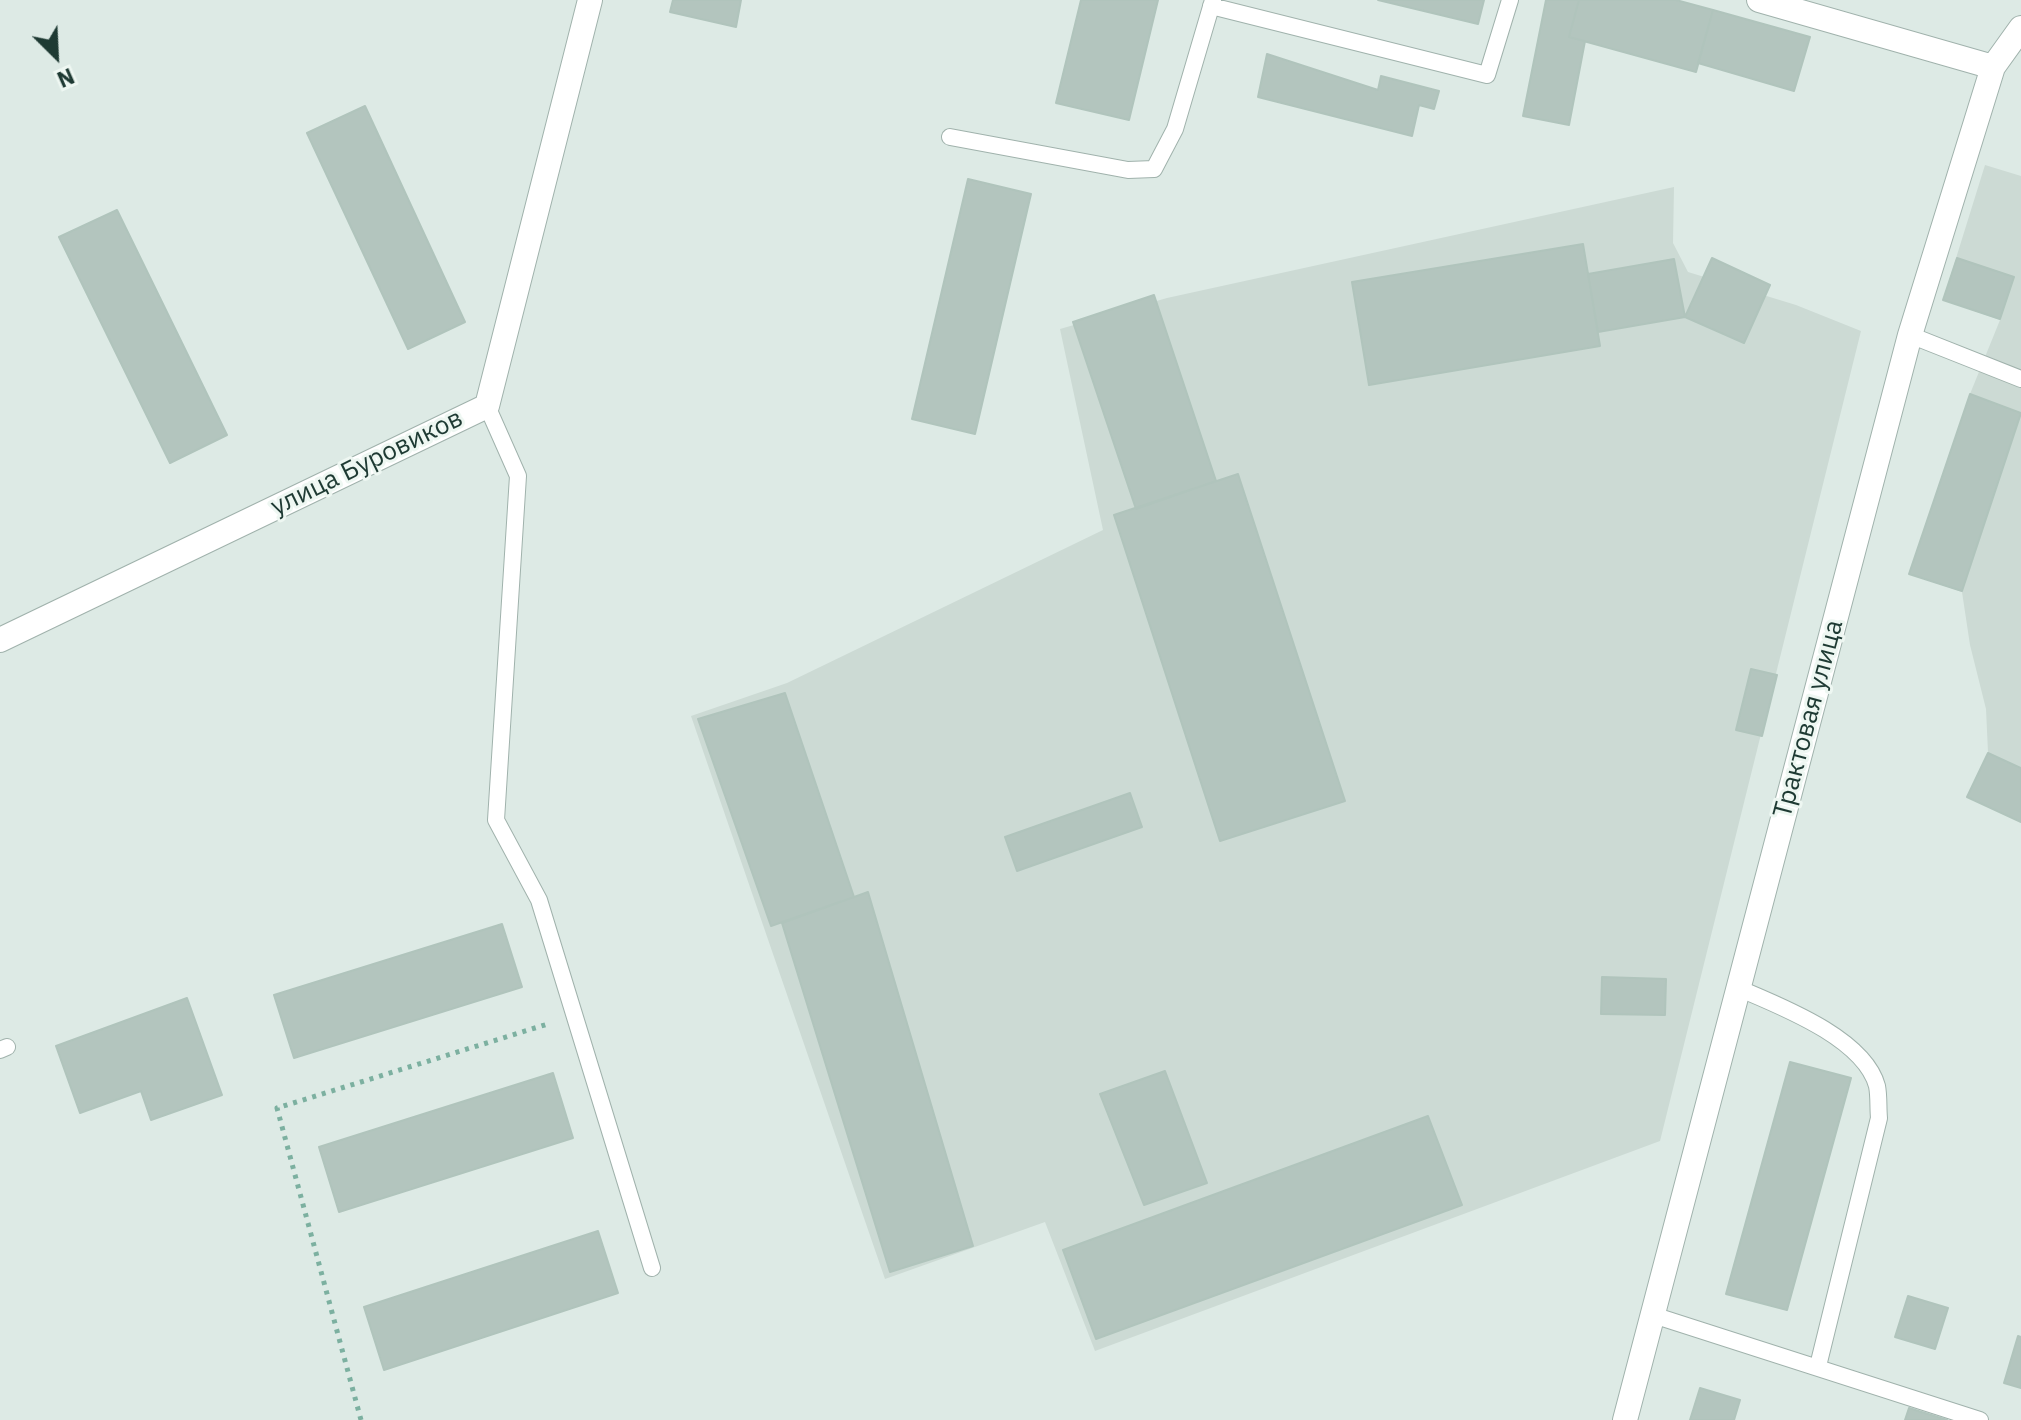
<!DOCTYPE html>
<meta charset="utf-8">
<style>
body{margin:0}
#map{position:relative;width:2021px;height:1420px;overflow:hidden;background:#ddeae5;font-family:"IBM Plex Sans",sans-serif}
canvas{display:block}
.north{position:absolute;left:16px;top:16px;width:80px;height:80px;-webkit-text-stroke:6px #eef7f2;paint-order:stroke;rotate:156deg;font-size:22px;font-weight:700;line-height:32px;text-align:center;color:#1e3a33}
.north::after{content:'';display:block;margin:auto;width:28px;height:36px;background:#1e3a33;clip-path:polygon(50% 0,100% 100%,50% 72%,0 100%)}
</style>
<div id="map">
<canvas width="2021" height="1420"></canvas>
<div class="north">N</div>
</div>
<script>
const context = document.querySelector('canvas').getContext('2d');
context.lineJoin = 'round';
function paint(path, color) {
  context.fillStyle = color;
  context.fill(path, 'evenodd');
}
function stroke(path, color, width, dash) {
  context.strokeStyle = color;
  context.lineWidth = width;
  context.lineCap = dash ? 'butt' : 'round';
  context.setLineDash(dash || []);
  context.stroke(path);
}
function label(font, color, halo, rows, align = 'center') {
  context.font = font + ' "IBM Plex Sans",sans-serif';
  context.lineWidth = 6;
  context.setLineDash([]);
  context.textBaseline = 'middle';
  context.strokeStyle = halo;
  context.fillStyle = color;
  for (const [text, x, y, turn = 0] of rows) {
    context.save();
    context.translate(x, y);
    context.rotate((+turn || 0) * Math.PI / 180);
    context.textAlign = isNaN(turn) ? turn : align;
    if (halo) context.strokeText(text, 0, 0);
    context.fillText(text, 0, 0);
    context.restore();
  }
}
paint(new Path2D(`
 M1985 165 2021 176V822L1967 797 1988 752 1986 709 1970 645 1962 592 1909 574 1970 394 2000 320 1943 300Z
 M1674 187 1673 243 1688 272 1796 305 1861 331 1660 1141 1095 1351 1045 1222 885 1279 691 716 787 683 1103 530 1060 329 1167 298Z`), '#ccdad4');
const building = new Path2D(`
 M673 0H741L736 27 670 12Z
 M1081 0H1158L1129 120 1056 103Z
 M1378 0H1484L1478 24Z
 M1546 0H1579L1569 37 1585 41 1569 125 1523 116Z
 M1579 0H1676L1713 10 1696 72 1569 37Z
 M1713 10 1810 37 1794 91 1698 63Z
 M1267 54 1378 90 1381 76 1439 91 1434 109 1419 105 1412 136 1258 97Z
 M365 106 465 322 408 349 307 133Z
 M968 179 1031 194 975 434 912 419Z
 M117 210 227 435 170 463 59 237Z
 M1583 244 1600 346 1369 385 1352 282Z
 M1712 258 1770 285 1744 343 1685 317Z
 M1957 258 2014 277 2000 319 1943 300Z
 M1674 259 1685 317 1598 332 1588 274Z
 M1154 295 1216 481 1136 509 1073 322Z
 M1970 394 2021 413 1962 591 1909 574Z
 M1238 474 1345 801 1220 841 1114 515Z
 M1751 669 1777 675 1762 736 1736 730Z
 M785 693 854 897 771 926 698 719Z
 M1988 753 2021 768V822L1967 797Z
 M1130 793 1142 827 1017 871 1005 837Z
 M868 892 973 1246 890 1272 782 923Z
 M502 924 522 987 294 1058 274 995Z
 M1602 977 1666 979 1665 1015 1601 1014Z
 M187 998 222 1095 151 1120 141 1091 80 1113 56 1046Z
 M1790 1062 1851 1078 1787 1310 1726 1294Z
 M1165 1071 1207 1183 1144 1205 1100 1094Z
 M553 1073 573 1138 339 1212 319 1147Z
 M1428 1116 1462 1205 1096 1339 1063 1250Z
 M598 1231 618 1293 384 1370 364 1307Z
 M1908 1296 1948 1308 1935 1349 1895 1337Z
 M2018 1336 2021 1337V1388L2004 1383Z
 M1700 1388 1740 1400 1734 1420H1690Z
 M1909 1408 1947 1420H1905Z`);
paint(building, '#b3c5be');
stroke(building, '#b0c4bc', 2);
const lane = new Path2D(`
 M1211 6 1487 75 1510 0
 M950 137 1128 170 1154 169 1175 129 1213 0
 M1910 335 2021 379
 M487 406 518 476 496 820 539 900 652 1268
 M1738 988C1780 1006 1864 1038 1877 1086 1879 1096 1878 1108 1879 1118L1818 1366
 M0 1050 7 1047
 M1653 1315 1980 1420`);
const street = new Path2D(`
 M1759 0 1993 67
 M0 640 487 406 590 0
 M1625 1420 1910 335 1993 67 2021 28`);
stroke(lane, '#a0b2ac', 18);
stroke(street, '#a0b2ac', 26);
stroke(new Path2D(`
 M361 1420 277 1108 551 1023`), '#7cb0a0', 5, [4, 6]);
stroke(lane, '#fff', 16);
stroke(street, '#fff', 24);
label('26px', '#1e3a33', '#eef7f2', [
 ["улица Буровиков",367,463,-26],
 ["Трактовая улица",1809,719,-75]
]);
</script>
